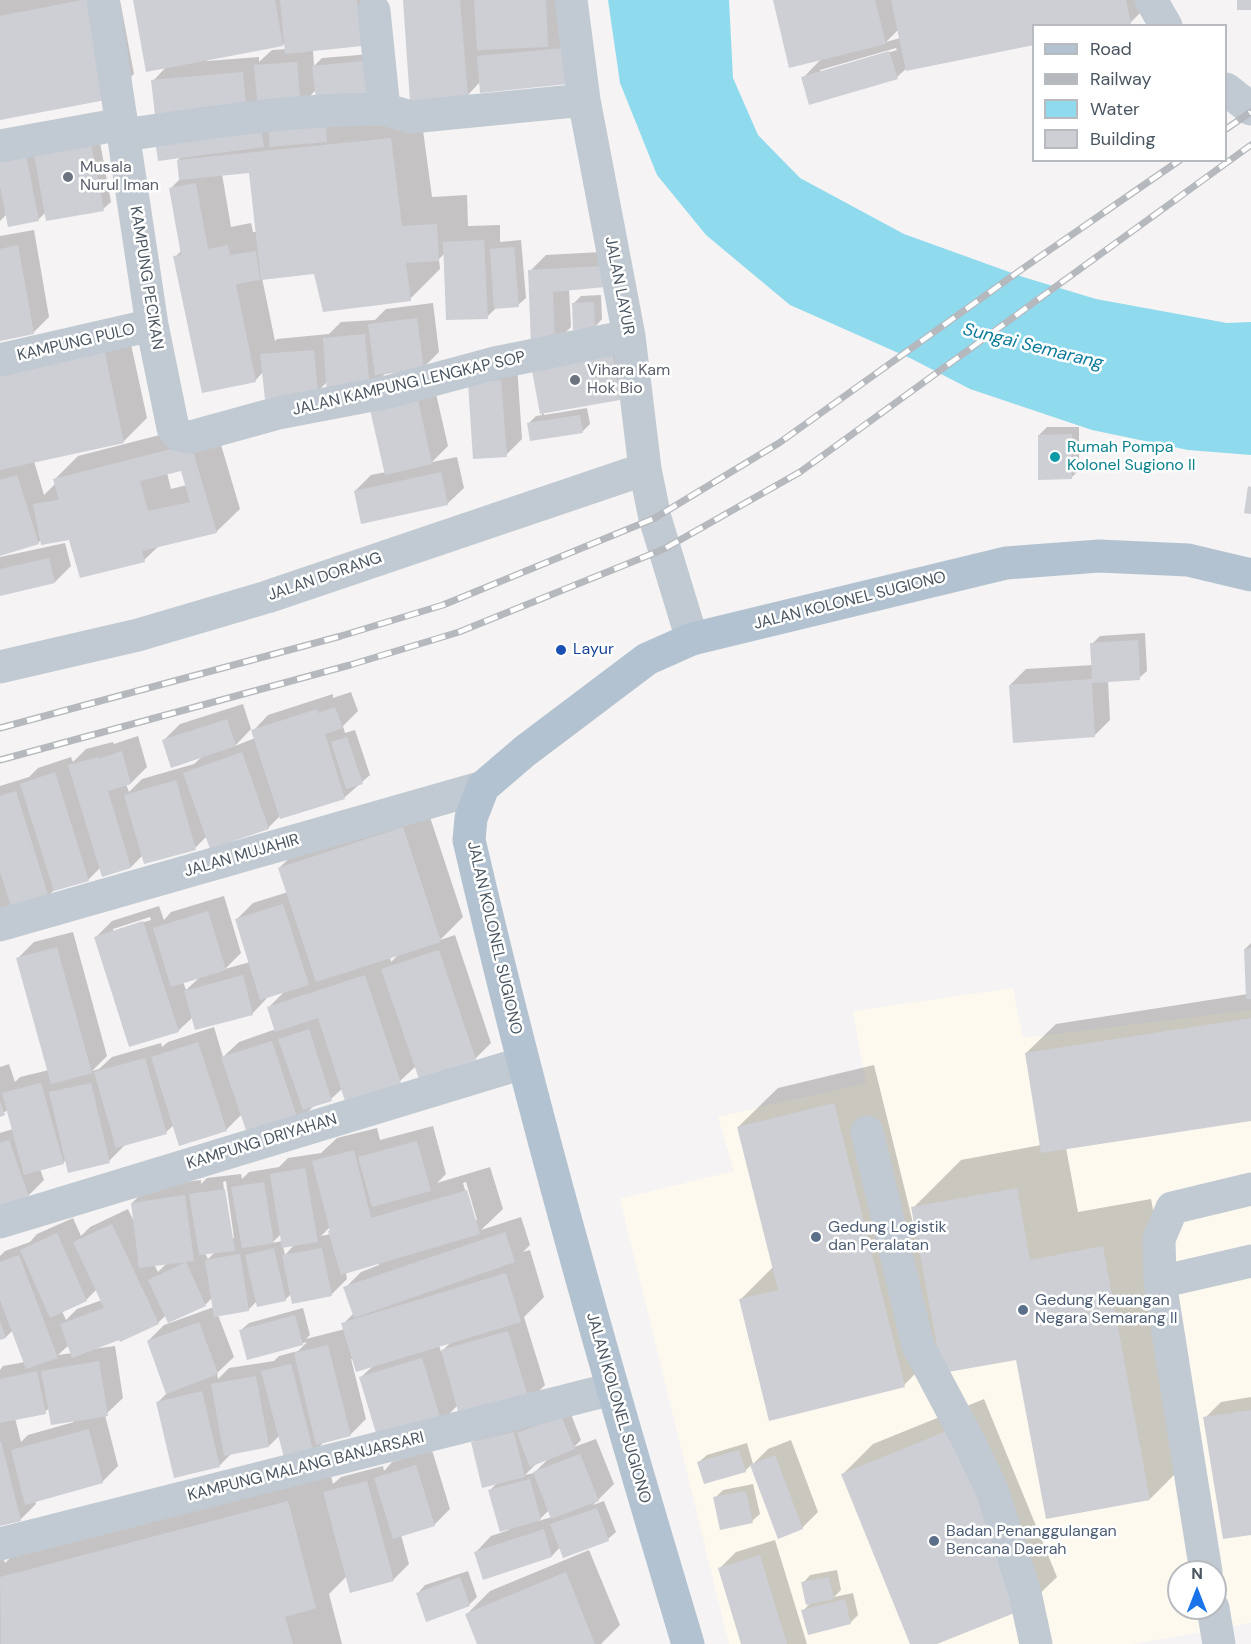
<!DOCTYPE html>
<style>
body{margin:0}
#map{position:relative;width:1251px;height:1644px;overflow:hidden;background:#f5f3f3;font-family:"DM Sans",sans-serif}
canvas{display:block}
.legend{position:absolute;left:1032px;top:24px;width:195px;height:138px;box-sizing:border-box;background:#fff;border:2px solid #b7bbc0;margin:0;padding:8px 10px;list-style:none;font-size:18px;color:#4a5661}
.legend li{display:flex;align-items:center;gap:12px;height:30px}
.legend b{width:30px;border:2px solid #b7bbc0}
.north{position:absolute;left:1167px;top:1560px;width:60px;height:60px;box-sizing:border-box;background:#fff;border:2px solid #b7bbc0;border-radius:50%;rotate:0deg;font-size:16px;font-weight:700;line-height:24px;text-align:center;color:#4a5661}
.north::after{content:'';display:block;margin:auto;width:21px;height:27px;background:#1a73e8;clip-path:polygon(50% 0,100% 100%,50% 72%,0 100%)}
</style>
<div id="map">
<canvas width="1251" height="1644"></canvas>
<ul class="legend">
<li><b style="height:8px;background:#b3c2d1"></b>Road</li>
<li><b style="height:8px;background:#b5b8bd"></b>Railway</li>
<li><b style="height:16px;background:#90daee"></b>Water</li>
<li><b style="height:16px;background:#cdcfd5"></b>Building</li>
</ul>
<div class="north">N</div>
</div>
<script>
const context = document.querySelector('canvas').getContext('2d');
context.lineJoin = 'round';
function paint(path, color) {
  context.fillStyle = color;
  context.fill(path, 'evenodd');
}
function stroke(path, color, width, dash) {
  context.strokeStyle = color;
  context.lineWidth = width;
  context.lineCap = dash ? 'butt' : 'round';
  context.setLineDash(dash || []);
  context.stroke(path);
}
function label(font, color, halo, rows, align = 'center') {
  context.font = font + ' "DM Sans",sans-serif';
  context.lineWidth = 5;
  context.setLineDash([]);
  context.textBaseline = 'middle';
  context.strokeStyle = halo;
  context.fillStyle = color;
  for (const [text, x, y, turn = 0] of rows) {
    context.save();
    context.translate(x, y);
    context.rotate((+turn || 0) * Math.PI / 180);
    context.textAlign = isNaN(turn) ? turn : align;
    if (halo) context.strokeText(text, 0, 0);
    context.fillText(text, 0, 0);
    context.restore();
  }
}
paint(new Path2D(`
 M1013 988 1023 1038 1251 1010V1623L1133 1644H729L620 1199 734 1171 718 1117 866 1083 853 1011ZM1179 1572H1215V1608H1179Z`), '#fdf9ef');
paint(new Path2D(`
 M608 0H729L733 78 758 135 800 178 904 234 1023 277 1096 299 1227 323 1251 322V455L1188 450 1092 430 970 389 912 359 790 305 706 235 657 175 620 83Z`), '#90daee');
paint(new Path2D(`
 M0 0H120L134 74 111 97 0 118Z
 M134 0H383L313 50 314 66 322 58 371 54 373 84 316 90 298 108H420L432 197 467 195 468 226 500 225V242L521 240 526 298 518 305 497 307 487 317 445 253 439 259 440 269 410 299 315 272 262 278 275 341 277 339 329 334 341 322 375 320 386 309 433 303 439 352 423 368 385 374 369 390 328 381 317 392 263 372 255 381 175 257 182 250 171 188 180 179 178 160 182 156 153 81 167 66ZM285 42 286 49 272 50 259 62V57L207 61V59L283 45ZM250 171 257 232H253L251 223 231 227 222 174Z
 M404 0H562L563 30 558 35 580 32 583 67 480 82 467 96Z
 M775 0H1153L1130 23 1118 26H1034L907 68 897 77 803 78 822 58ZM899 29 900 38 886 42ZM896 48 897 50 820 73V70Z
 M97 126 111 202 103 209 46 212 38 220 7 214 0 221V136Z
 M34 230 49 317 33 333 0 339V236Z
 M619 251 620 270 569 289 571 327 555 343 530 271 546 255Z
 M601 295 602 319 595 327 573 304 581 296Z
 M127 326 147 418 122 443 34 461 44 495 56 483 55 479 78 456 214 421 240 509 216 532 159 546 144 560 70 538 41 540 38 543 0 554V354ZM182 469 187 485 171 489 167 473Z
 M619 339 627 391 619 399 543 412 544 415 587 408 590 424 582 432 529 423 536 416 542 415 532 361Z
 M517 365 522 439 506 455 469 383Z
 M434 385 448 446 432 462 457 457 464 488 447 504 355 491 371 475 386 472 388 395Z
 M1047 427H1079V470L1072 477 1039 435Z
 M65 543 71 566 55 582 0 595V557Z
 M1145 633 1147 671 1139 678 1108 680 1110 720 1094 736 1010 685 1026 669 1093 665 1092 644 1100 636Z
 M351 692 358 711 343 726 345 733 355 730 370 775 345 797 281 818 280 816 268 828 207 836 195 848 143 855 131 867H101L88 880 55 889 48 896 0 914V786L29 777 38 768 71 757 73 762 86 749 113 742 114 744 138 736 147 767 131 783 126 784 129 792 142 779 194 764 203 756 164 740 180 724 243 704 251 729 235 746 255 738 253 731 268 715 333 694V698Z
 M426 805 463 917 440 940 455 935 491 1043 475 1059 416 1066 400 1081 343 1088 331 1099 315 1105 298 1121 242 1114 226 1130 174 1125 166 1132 125 1145 109 1161 66 1160 63 1163 40 1169 44 1180 28 1196 0 1205V1133L13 1129 8 1110 0 1115V1067L9 1064 15 1082 20 1077 49 1070 18 958 34 942 73 932 107 1056 92 1071 99 1069 112 1057 161 1043 162 1047 168 1042 214 1027 223 1057 239 1042 276 1029 268 1008 285 991 268 997 252 1014 193 1017 178 1031 96 937 112 921 159 906 164 920 171 912 224 896 241 953 225 969 250 962 237 919 253 903 288 892 279 868 303 845ZM150 917 151 920 113 932V929ZM399 954 391 962 390 957ZM201 976 186 990 183 981Z
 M1251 943V1119L1066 1148 1078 1212 1151 1199 1198 1451 1150 1499 1018 1358 939 1350 904 1385 741 1299 773 1267 738 1127 778 1088 874 1065 914 1227 916 1226 913 1208 961 1160 1041 1145 1026 1053 1056 1024 1248 994 1245 949Z
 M433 1126 446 1174 437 1183 490 1167 503 1209 481 1230 521 1217 530 1245 523 1252 530 1250 544 1297 524 1317 545 1385 529 1401 458 1405 441 1422 361 1377 373 1366 354 1359H351L366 1419 350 1435 324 1442 314 1452 280 1435 269 1446 232 1453 219 1466 158 1402 167 1393 148 1341 164 1325 214 1307 213 1297 205 1305 166 1315 158 1323 93 1349 115 1346 123 1398 105 1415 118 1466 102 1482 35 1500 36 1504 20 1520 0 1525V1370L3 1366 25 1362 13 1330 6 1337 0 1339V1256L5 1251 30 1242 37 1234 73 1218 81 1236 90 1227 128 1209 134 1222 132 1203 148 1187 201 1180V1184L207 1178 241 1174 242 1179 249 1172 279 1167 288 1158 321 1153 337 1138 377 1128 380 1140ZM226 1181 234 1238H231L223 1182ZM466 1182 477 1220H474L463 1183ZM329 1228 331 1234 321 1236ZM281 1234 282 1241 272 1243ZM295 1244 285 1255 283 1246ZM215 1252 208 1259 205 1253ZM167 1263 158 1272 154 1264ZM379 1263V1265L361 1272 345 1288 354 1313 343 1324 345 1329 306 1339 310 1335 303 1308 249 1323 241 1330 248 1358 307 1342 298 1351 279 1356 274 1361 229 1368 218 1379 217 1373 234 1357 218 1315 248 1310 257 1301 285 1300 291 1294 331 1295 347 1279 346 1273ZM97 1289 102 1300 77 1309 66 1320 62 1311 86 1300ZM451 1342 441 1352 439 1345ZM69 1345 72 1353 58 1355ZM49 1408 73 1420 74 1422 28 1435 21 1442 15 1418 45 1412Z
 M1251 1397V1533L1205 1418 1221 1402Z
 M984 1399 1057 1577 1027 1606 933 1644H912L843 1474 873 1444Z
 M569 1409 581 1440 574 1447 596 1439 614 1484 593 1505 604 1501 616 1532 608 1539 560 1547 552 1556 476 1552 491 1536 509 1530 489 1491 498 1482 473 1442 489 1426ZM550 1457 534 1473 525 1475 538 1462ZM549 1510 552 1517 538 1521Z
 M791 1440 818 1512 802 1528 751 1465 745 1471 699 1462 707 1455 747 1443 753 1464 768 1449Z
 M432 1450 450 1509 434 1525 401 1535 409 1564 393 1580 347 1576 329 1594 342 1644H0V1557H3L5 1563 26 1542 328 1463 333 1484 341 1477 383 1466 384 1471 392 1462Z
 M753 1484 760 1514 752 1521 715 1498 723 1490Z
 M775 1540 807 1644H743L720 1568 736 1552Z
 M589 1550 620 1625 601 1644H479L467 1614 490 1591Z
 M837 1570 841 1590 834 1597 853 1593 858 1615 851 1622 809 1633 803 1611 811 1602 803 1583 810 1575Z
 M468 1571 477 1597 470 1604 427 1620 418 1593 425 1585Z`), '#0003');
paint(new Path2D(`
 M82 0H93L111 99 0 120V16Z
 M133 0H275L283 46 146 72Z
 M280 0H357L362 46 285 54Z
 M403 0H460L468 97 410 102Z
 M474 0H546L548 47 477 50Z
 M773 0H875L886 44 789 68Z
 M891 0H1126L1131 24 1034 26V45L906 71Z
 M1237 0H1251V10H1237Z
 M564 48 568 84 480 93 477 56Z
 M889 51 898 79 809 105 801 77Z
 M363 61 366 93 316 99 312 66Z
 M297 62 301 108 258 111 254 65Z
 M243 72 247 116 156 124 151 80Z
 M325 112 327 142 270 147 267 117Z
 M260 120 264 147 158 161 154 133Z
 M89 133 104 211 46 221 32 143Z
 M391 138 402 226 437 224 439 261 406 263 411 301 323 312 314 274 261 280 249 173 179 180 177 160Z
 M24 145 39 221 8 227 0 186V149Z
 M196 183 208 249 228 245 230 255 256 251 260 280 236 284 256 382 202 393 173 256 181 255 169 188Z
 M484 240 488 319 446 320 443 242Z
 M18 245 34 334 0 341V249Z
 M514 247 519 307 494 309 490 249Z
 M604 266 605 287 553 292 555 344 531 345 528 270Z
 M594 302 595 328 573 330 572 303Z
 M417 318 424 370 375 375 368 324Z
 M365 334 370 391 327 395 323 338Z
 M611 346 620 400 540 414 530 360Z
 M104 349 124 443 0 470V372Z
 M314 350 318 394 265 399 260 354Z
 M501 380 507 457 473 459 468 383Z
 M418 400 432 464 385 475 370 410Z
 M580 415 583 433 530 441 527 423Z
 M1072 434V479L1038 480V435Z
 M191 444 217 533 142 551 145 562 80 578 69 540 41 545 33 504 59 500 53 479ZM181 471 190 502 148 511 140 481Z
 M441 472 448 505 361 524 354 491Z
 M17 475 39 544 0 556V480Z
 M1248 486 1251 487V514L1244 513Z
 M49 558 55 583 0 596V569Z
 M1138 640 1140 680 1092 683 1095 737 1013 743 1009 685 1092 679 1090 643Z
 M335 707 343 728 325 734 345 799 280 819 251 730 317 709 318 713Z
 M227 719 236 746 171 768 162 740Z
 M347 737 363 784 346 789 331 742Z
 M122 751 131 784 108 791 131 868 102 877 68 765 98 757V759Z
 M242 752 269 829 210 849 183 773Z
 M55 772 89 881 54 891 20 784Z
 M176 780 196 850 144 864 124 795Z
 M16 791 49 898 12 909 0 872V796Z
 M403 827 441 942 316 982 278 868Z
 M283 904 309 985 260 1000 235 919Z
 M208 911 226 970 171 987 153 928Z
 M143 921 179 1032 129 1047 94 937Z
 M57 947 92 1073 51 1084 16 958Z
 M1251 948V999H1246L1244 949Z
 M439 950 476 1060 419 1079 381 969Z
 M243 975 253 1015 195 1030 184 991Z
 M365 975 401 1083 345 1101 318 1018 275 1032 267 1007Z
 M1251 1018V1121L1041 1153 1025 1053Z
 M309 1029 332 1101 303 1110 278 1039Z
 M272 1041 299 1123 249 1139 221 1057Z
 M198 1042 227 1131 179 1146 151 1057Z
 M145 1058 167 1134 116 1148 94 1072Z
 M41 1083 64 1164 24 1175 2 1093Z
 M91 1083 110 1163 68 1173 49 1092Z
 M0 1101 5 1115 0 1117Z
 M834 1103 905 1387 769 1421 739 1299 778 1290 737 1127Z
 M9 1140 29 1197 0 1207V1143Z
 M417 1141 431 1191 372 1207 358 1157Z
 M354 1150 371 1218 467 1190 480 1234 341 1275 328 1231H330L312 1161Z
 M305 1168 318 1242 282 1248 270 1174Z
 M264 1182 274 1243 242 1248 231 1187Z
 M1017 1188 1030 1260 1103 1246 1150 1500 1046 1519 1016 1360 942 1373 911 1207Z
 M225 1189 235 1251 199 1255 189 1194Z
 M185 1195 194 1261 139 1268 131 1203Z
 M112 1224 159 1324 120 1342 119 1340 72 1358 60 1324 104 1308 73 1242Z
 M505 1232 515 1262 354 1318 343 1287Z
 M57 1233 87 1301 50 1318 20 1250Z
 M274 1248 286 1301 257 1307 245 1255Z
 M322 1248 332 1296 292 1304 282 1255Z
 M240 1254 249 1311 214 1317 205 1260Z
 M19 1255 58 1358 26 1369 0 1300V1262Z
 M186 1262 206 1306 168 1323 148 1280Z
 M506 1273 521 1322 356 1372 341 1323Z
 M295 1315 303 1345 247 1360 239 1330Z
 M0 1321 6 1338 0 1340Z
 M199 1322 218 1374 166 1394 147 1341Z
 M508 1331 530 1403 461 1422 441 1350Z
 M328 1345 351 1436 316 1445 294 1353Z
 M422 1358 442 1423 379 1443 359 1377Z
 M99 1361 108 1416 51 1425 41 1371Z
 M291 1364 314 1454 285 1461 261 1371Z
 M37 1371 46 1414 0 1423V1379Z
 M256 1376 269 1447 224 1456 211 1384Z
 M202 1391 220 1467 174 1478 156 1402Z
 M1251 1410V1535L1223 1539 1203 1417Z
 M561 1416 575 1449 530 1467 517 1433Z
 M954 1428 1027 1608 937 1644H910L841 1474Z
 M89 1429 103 1483 25 1505 11 1450Z
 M514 1432 525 1477 482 1488 471 1442Z
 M1 1441 21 1521 0 1526V1442Z
 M739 1450 746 1472 704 1484 697 1462Z
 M580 1454 599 1501 551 1519 533 1472Z
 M775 1455 803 1529 778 1539 750 1465Z
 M416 1465 435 1526 393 1539 374 1478Z
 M530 1479 541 1520 500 1532 488 1490Z
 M367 1481 394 1581 350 1593 323 1492Z
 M746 1491 753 1523 720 1530 713 1497Z
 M288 1501 316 1608 285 1617 293 1644H1L0 1577Z
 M597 1508 609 1541 563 1558 550 1524Z
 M544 1529 552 1557 483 1580 474 1552Z
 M760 1555 787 1644H741L718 1568Z
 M566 1572 595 1644H477L465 1614Z
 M460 1577 470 1606 426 1622 416 1593Z
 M829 1577 834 1599 806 1605 801 1582Z
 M845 1599 851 1624 808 1635 801 1610Z`), '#cdcfd5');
stroke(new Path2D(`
 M103 0 152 325 173 428 179 435 191 437 278 413 388 392 495 363 629 336
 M571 0 584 100 629 336 645 469 655 518 692 639
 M1151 0 1166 26
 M374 11 384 109 411 117 584 100
 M1226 89 1251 109
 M124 135C211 122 296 109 384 109
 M0 146 122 124
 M0 360 152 325
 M0 667 138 635 267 597 645 469
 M0 925 483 787
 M867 1132 918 1346 969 1442 992 1490 1025 1593 1036 1644
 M0 1222 523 1063
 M1160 1282 1251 1261
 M0 1544 612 1389
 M1206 1572 1160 1282 1159 1239 1172 1208 1251 1189
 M1213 1608 1219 1644`), '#c1cad2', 33);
stroke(new Path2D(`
 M688 1644C608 1378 532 1111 469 840L471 818 483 787 525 751 647 659 692 639 1006 563 1099 556 1188 560 1251 575`), '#b3c2d1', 33);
const rail = new Path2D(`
 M1226 129 1251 112
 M0 728 341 636 443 605 655 518 779 443 1025 267 1180 160
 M0 760 350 665 459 632 664 549 800 472 1251 145`);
stroke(rail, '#b5b8bd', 7);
stroke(rail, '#fff', 4.5, [14]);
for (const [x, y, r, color] of [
 [68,177,6,"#6b7280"],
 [575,380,6,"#6b7280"],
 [1055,457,6,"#0f9aa8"],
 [561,650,6,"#1a4fb4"],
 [816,1237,6,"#5c6f8a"],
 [1023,1310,6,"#5c6f8a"],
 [934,1541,6,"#5c6f8a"]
]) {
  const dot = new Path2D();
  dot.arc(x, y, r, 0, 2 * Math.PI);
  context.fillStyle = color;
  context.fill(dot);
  stroke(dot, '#fff', 2);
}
label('16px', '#5b616d', '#fff', [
 ["Musala",80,168],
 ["Nurul Iman",80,186],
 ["Vihara Kam",587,371],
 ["Hok Bio",587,389]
], 'left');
label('16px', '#4a5661', '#fff', [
 ["KAMPUNG PECIKAN",146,278,81],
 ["JALAN LAYUR",619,286,79],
 ["KAMPUNG PULO",76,343,-13],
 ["JALAN KAMPUNG LENGKAP SOP",409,384,-13],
 ["JALAN DORANG",325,577,-19],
 ["JALAN KOLONEL SUGIONO",850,601,-14],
 ["JALAN MUJAHIR",242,856,-16],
 ["JALAN KOLONEL SUGIONO",494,938,77],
 ["KAMPUNG DRIYAHAN",262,1142,-17],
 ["JALAN KOLONEL SUGIONO",618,1408,74],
 ["KAMPUNG MALANG BANJARSARI",306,1467,-14]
]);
label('16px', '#0d838f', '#fff', [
 ["Rumah Pompa",1067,448],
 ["Kolonel Sugiono II",1067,466]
], 'left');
label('16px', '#164399', '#fff', [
 ["Layur",573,650]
], 'left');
label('16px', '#4e5e75', '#fff', [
 ["Gedung Logistik",828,1228],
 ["dan Peralatan",828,1246],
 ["Gedung Keuangan",1035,1301],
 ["Negara Semarang II",1035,1319],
 ["Badan Penanggulangan",946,1532],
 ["Bencana Daerah",946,1550]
], 'left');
label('italic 18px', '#0c7c9b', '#fff', [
 ["Sungai Semarang",1033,347,14]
]);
</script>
